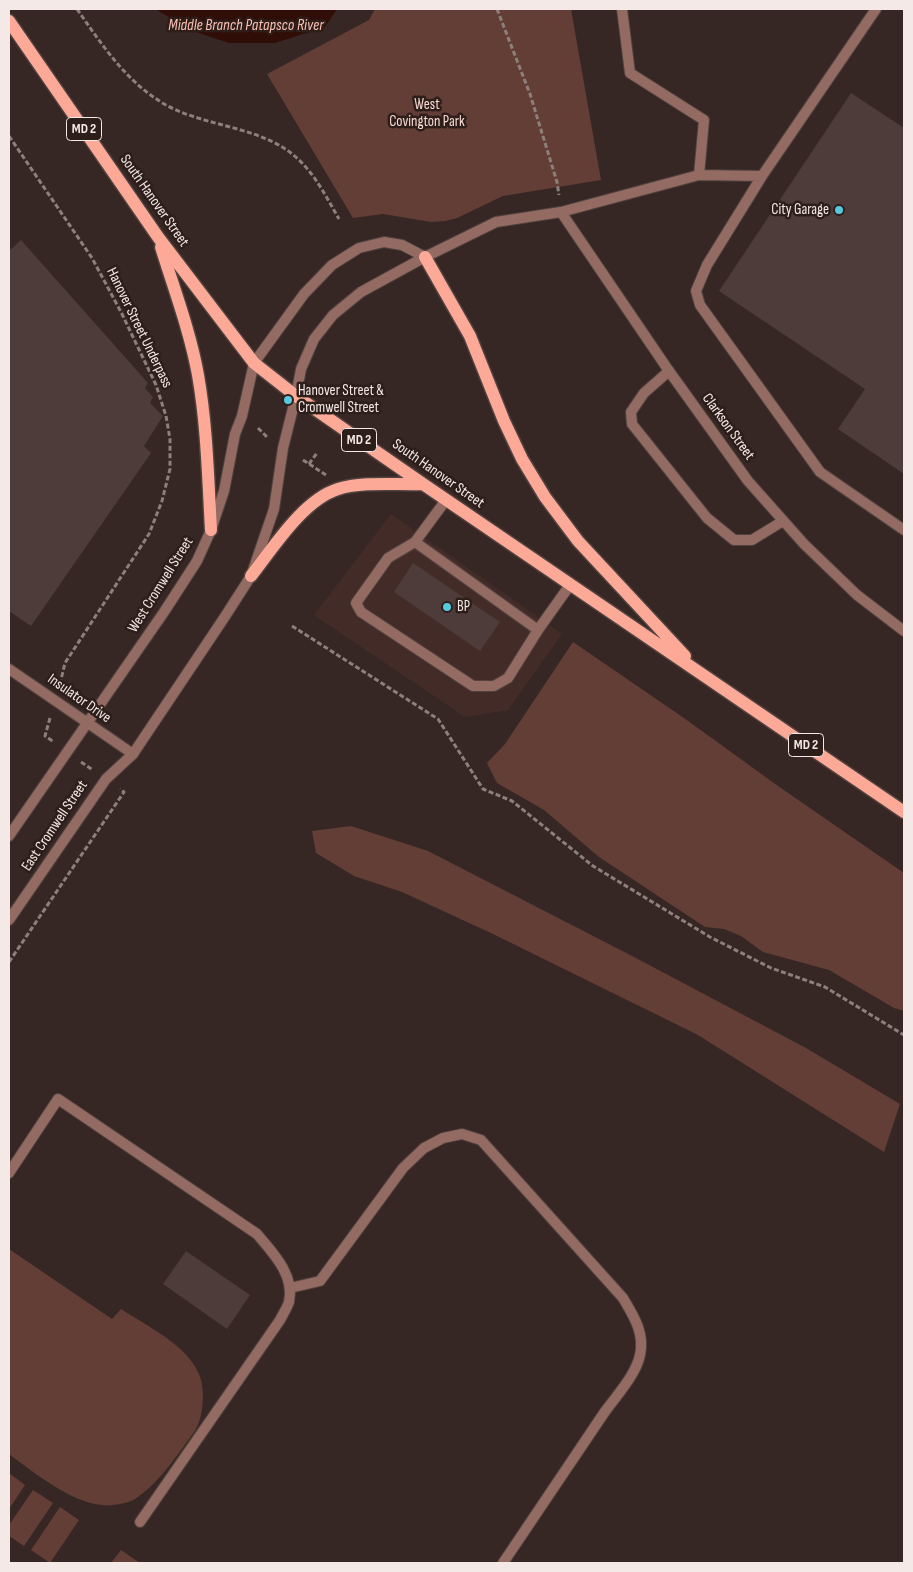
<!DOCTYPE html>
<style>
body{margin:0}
#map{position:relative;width:913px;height:1572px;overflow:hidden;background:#372724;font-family:"Sofia Sans Condensed",sans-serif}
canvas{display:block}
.frame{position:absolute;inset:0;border:10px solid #f4e9e6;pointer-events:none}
</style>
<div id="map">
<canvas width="913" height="1572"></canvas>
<div class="frame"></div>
</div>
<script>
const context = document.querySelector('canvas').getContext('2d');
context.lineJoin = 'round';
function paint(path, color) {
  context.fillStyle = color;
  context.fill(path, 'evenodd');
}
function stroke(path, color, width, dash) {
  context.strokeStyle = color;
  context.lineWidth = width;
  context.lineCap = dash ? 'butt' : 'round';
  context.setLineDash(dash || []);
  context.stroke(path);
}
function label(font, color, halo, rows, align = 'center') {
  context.font = font + ' "Sofia Sans Condensed",sans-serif';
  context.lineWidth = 5;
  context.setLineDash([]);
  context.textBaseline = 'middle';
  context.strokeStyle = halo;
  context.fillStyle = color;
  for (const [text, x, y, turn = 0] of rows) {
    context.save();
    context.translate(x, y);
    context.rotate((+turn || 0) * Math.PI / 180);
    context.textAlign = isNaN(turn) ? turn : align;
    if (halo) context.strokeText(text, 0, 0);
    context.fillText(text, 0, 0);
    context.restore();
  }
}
paint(new Path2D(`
 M391 514 562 634 508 710 465 717 314 615Z`), '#432c27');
paint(new Path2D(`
 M375 9H571L601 180 503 196 457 218 445 221 431 222 383 214 353 218 267 74 369 20Z
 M573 642 684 718 778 786 904 873V1011L894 1008 829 970 763 952 741 936 724 929 705 927 599 857 544 810 497 783 487 763 505 744Z
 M351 826 428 851 634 957 806 1048 900 1104 884 1152 698 1035 493 934 402 892 354 876 316 853 312 831Z
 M9 1249 112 1319 121 1309C147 1326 187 1345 199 1374 205 1388 204 1413 197 1427 194 1433 188 1440 184 1446 170 1465 156 1485 135 1499 127 1504 111 1506 102 1505 72 1503 33 1472 9 1454Z
 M9 1473 25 1485 9 1509Z
 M33 1490 53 1503 24 1546 9 1536V1525Z
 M60 1507 79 1520 50 1563 31 1550Z
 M121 1550 140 1563H111Z`), '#623e36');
paint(new Path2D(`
 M155 9H337L325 27 275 43H229L193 31Z`), '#310d07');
paint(new Path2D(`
 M851 93 904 128V474L838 429 865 389 719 291Z
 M21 240 148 383 145 388 153 397 150 403 163 416 144 446 151 453 31 626 9 611V251Z
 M413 563 500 622 480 651 394 592Z
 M186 1251 250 1295 227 1329 163 1284Z`), '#4d3c39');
const service = new Path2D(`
 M699 175 762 176 876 9
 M762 176 707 265 696 291 700 305 820 472 904 530
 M561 212 699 175 704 120 630 73 622 9
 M669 371 644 393 631 412 632 424 707 518 734 540H752L783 521
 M446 500 415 542 388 558 356 603 361 612 473 686H494L508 678 538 630 570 585
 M415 542 538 630
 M9 1173 58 1099 257 1234C273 1253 295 1275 289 1302 287 1308 283 1314 280 1320L140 1522
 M290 1288 320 1281 403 1168 424 1148 443 1138 462 1134 481 1140 623 1298C633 1315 645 1333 640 1355 636 1375 616 1396 604 1413 570 1463 537 1513 503 1563`);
const minor = new Path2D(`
 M296 396 301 369 314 339 333 315 361 292 425 257 496 222 561 212 669 371 748 481 804 544 857 595 904 631
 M9 669 133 754`);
const tertiary = new Path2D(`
 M9 836 164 612 197 561 211 530 224 491 235 434 242 416 254 363 304 294 332 265 359 248 384 242 402 245 425 257
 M9 920 106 779 133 754 224 618 251 576 274 509 283 448 296 396`);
const primary = new Path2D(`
 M9 21 158 237 254 363 296 396 423 484 904 812
 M161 247C174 289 190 331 198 375 207 426 208 478 211 530
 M425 257 470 336 504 421 522 459 545 497 578 541 685 656
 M251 576C273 548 303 500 338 489 363 481 396 485 423 484`);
stroke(service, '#51423f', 12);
stroke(minor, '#51423f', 12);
stroke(tertiary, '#51423f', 12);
stroke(primary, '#51423f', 15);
stroke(new Path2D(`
 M77 9C102 45 127 83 166 105 208 128 263 126 298 159 316 176 327 198 339 219
 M497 9 530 94 557 182 559 195
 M9 136 92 258 122 314 156 385 166 416 170 439V469L162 501 149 534 65 663 60 684
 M258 428 268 438
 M303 460 326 475
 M309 464 317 453
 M292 626 438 719 483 789 512 801 593 866 710 937 771 968 825 987 904 1035
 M50 718 45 736 54 742
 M81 762 93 770
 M9 962 124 792 120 789`), '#8d7f7c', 3, [5, 2.5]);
stroke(service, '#936b62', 10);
stroke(minor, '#936b62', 10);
stroke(tertiary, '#936b62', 10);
stroke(primary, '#fca997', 12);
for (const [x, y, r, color] of [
 [839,210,5,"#56c9e0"],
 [288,400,5,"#56c9e0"],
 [447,607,5,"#56c9e0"]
]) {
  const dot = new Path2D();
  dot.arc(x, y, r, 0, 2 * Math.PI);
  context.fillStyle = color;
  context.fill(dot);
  stroke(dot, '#2d1e1a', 2);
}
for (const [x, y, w] of [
 [84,129,35],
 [359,440,35],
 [806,745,35]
]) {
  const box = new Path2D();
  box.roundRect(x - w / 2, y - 11.5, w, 23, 4);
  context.fillStyle = '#2d1e1a';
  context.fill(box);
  stroke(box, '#f4e9e6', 1);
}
label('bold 14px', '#f4e9e6', null, [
 ["MD 2",84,129],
 ["MD 2",359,440],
 ["MD 2",806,745]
]);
label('15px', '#f8d9d2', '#2d1e1a', [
 ["West",427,105],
 ["Covington Park",427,122]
]);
label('15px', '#f4e9e6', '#2d1e1a', [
 ["South Hanover Street",154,201,55],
 ["Hanover Street Underpass",139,328,64],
 ["Clarkson Street",728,427,54],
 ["South Hanover Street",438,474,35],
 ["West Cromwell Street",161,585,-58],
 ["Insulator Drive",79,699,35],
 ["East Cromwell Street",55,826,-56]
]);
label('15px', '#f4e9e6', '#2d1e1a', [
 ["City Garage",829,210,"right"],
 ["Hanover Street &",298,391],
 ["Cromwell Street",298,408],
 ["BP",457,607]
], 'left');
label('italic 16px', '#fdc1b3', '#2d1e1a', [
 ["Middle Branch Patapsco River",246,26]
]);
</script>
